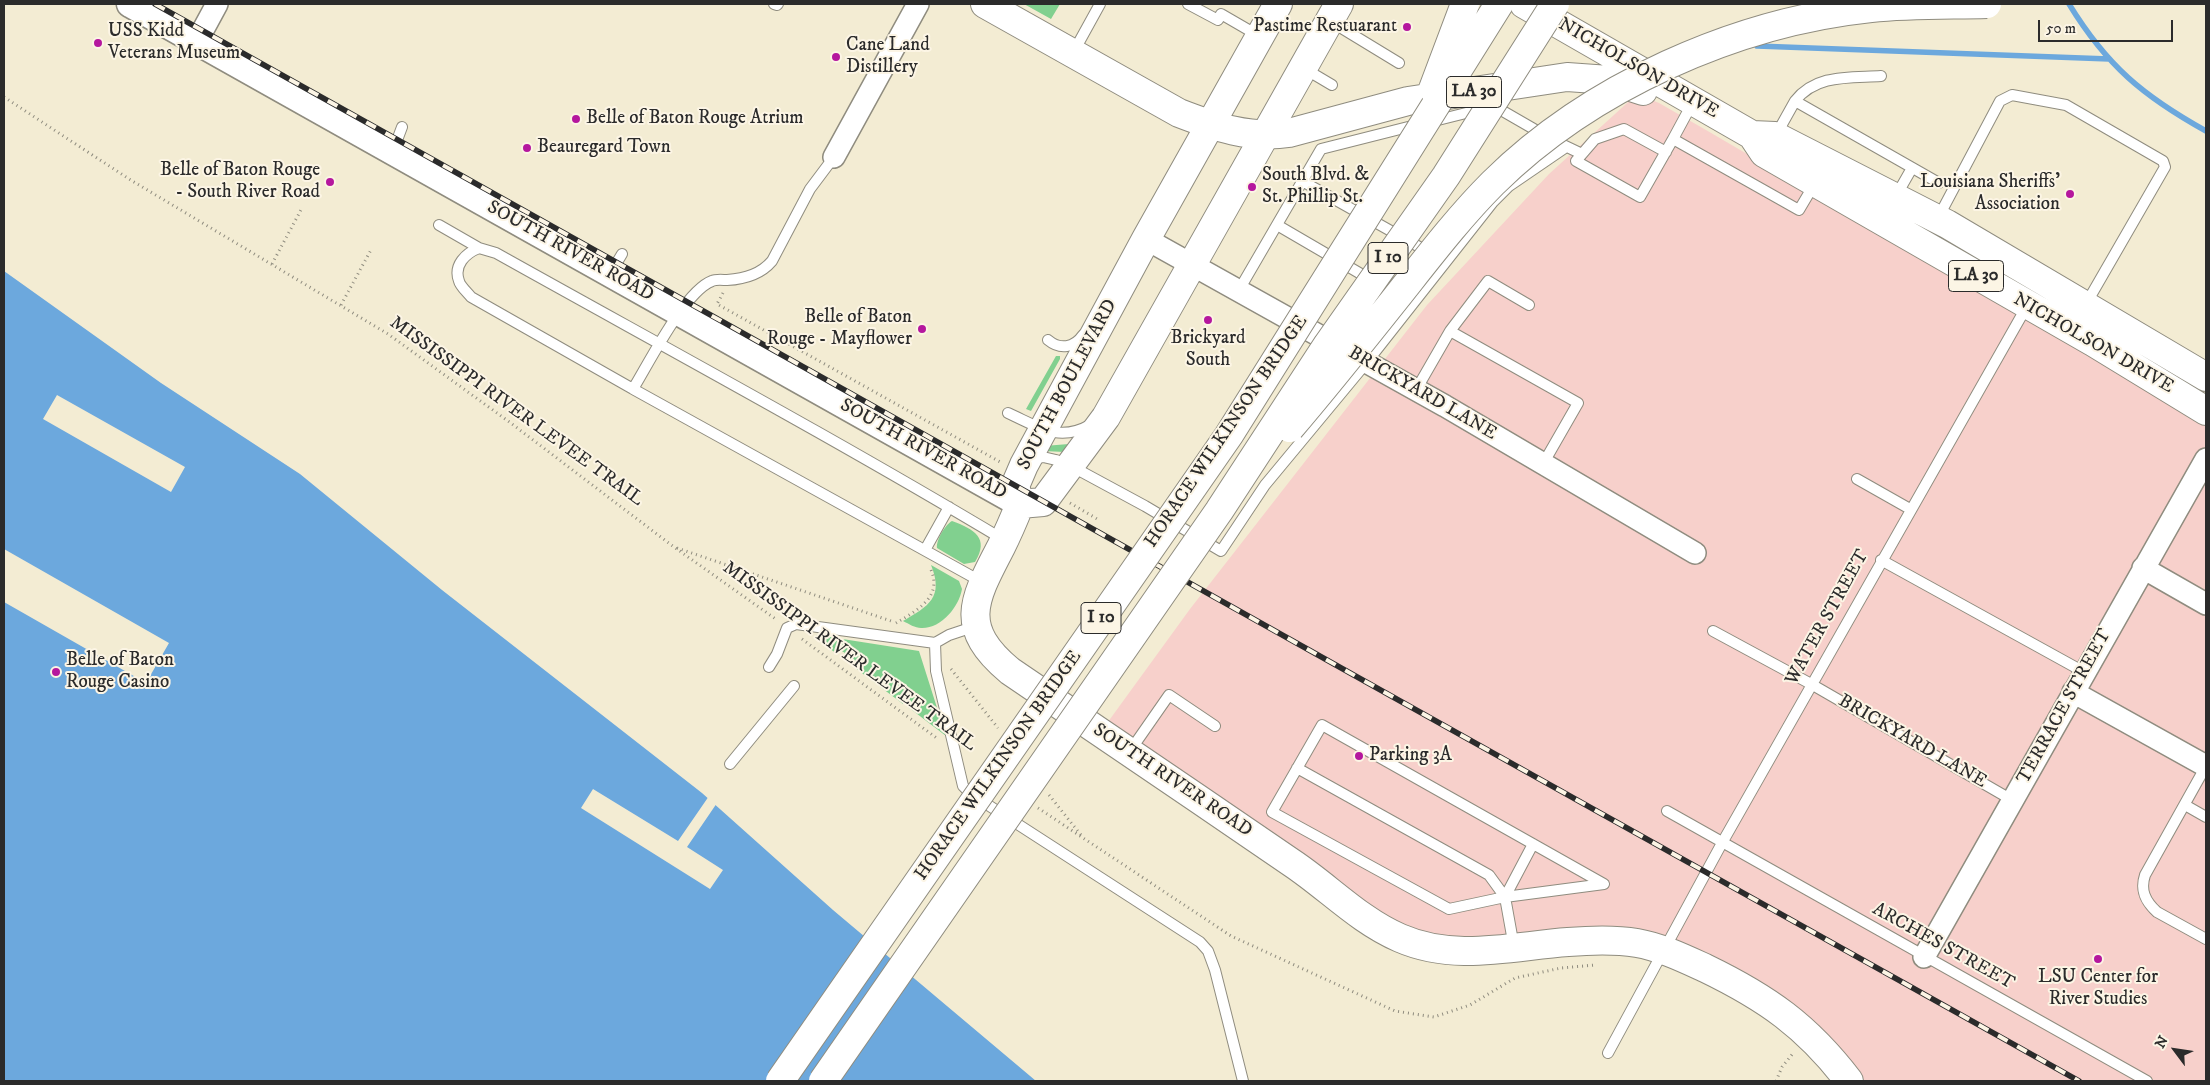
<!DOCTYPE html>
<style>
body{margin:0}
#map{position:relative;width:2210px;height:1085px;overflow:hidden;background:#f3ecd3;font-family:"IM FELL DW Pica",serif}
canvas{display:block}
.frame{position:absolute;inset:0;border:5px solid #2b2b2b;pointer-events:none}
.north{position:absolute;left:2150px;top:1025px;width:50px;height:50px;-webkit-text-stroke:4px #fcf5e5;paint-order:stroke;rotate:301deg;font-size:14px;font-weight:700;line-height:20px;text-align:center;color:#2b2b2b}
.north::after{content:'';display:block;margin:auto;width:18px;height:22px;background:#2b2b2b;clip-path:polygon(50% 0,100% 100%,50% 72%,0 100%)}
.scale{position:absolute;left:2038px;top:20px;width:135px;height:22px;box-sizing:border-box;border:2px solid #2b2b2b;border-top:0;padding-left:6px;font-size:15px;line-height:18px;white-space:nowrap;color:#2b2b2b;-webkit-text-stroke:4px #fcf5e5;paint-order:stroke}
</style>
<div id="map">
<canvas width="2210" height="1085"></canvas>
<div class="frame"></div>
<div class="north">N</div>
<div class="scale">50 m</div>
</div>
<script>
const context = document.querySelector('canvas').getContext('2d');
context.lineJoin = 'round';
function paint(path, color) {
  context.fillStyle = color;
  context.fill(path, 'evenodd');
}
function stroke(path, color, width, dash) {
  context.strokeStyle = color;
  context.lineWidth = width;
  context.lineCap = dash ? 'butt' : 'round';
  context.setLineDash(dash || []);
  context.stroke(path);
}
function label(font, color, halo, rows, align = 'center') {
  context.font = font + ' "IM FELL DW Pica",serif';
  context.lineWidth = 4;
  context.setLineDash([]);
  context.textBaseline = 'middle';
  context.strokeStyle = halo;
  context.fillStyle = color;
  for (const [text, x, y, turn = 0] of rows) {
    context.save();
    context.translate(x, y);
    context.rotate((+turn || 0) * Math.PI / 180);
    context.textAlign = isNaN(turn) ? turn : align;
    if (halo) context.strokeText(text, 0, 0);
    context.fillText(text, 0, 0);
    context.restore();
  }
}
paint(new Path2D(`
 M1637 94 1659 103 1706 130 2093 356 2206 426V1081H1858L1704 959 1456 941 1395 924 1105 726 1190 609 1427 305 1549 174Z`), '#f7d0cb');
paint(new Path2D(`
 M1024 4H1060L1051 19Z
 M1056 356H1060V359L1031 411 1026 409Z
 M1069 444 1065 452 1043 451 1044 446Z
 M952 521C974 529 990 538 975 562L964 564 937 548C936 540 945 525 952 521Z
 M931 565 959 581 962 589C959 607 941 629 921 628 915 628 909 624 903 621 929 606 944 597 931 565Z
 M817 635 919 651 946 736 908 707 910 703 905 700 903 704 842 658 845 653 840 650 837 654 814 637Z`), '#81d08f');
paint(new Path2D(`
 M4 271 161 383 300 474 442 590 702 793 833 910 1036 1081H4Z`), '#6ca8dd');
paint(new Path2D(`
 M57 395 185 467 171 492 43 419Z
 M4 549 169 643 146 683 4 602Z
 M593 789 678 841 709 796 717 803 687 847 723 870 710 889 581 808Z`), '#f3ecd3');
stroke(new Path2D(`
 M2069 4C2107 66 2143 96 2206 131
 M1757 46 2109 59`), '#6ca8dd', 5.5);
const service = new Path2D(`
 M774 4 777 5 778 4
 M1188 4 1218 20 1221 14 1259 36
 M1330 21 1399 63
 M1073 53 1100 4
 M1305 69 1332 85
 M1795 101C1816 74 1849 78 1881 76
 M1693 102 1673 139 1799 210 1815 183
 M1430 122 1494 106 1546 136
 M1776 135 1795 101 1939 183
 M1561 144 1582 154
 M393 151 402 127
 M1666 152 1624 129 1595 139 1576 161 1640 197 1673 139
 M834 157 810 189 772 261C761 274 745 279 727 280 723 280 716 279 712 281 685 291 649 363 633 389L471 297C467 292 460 286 459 281 453 265 466 253 479 248L496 253C666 348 837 440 1004 540
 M1302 181 1430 253
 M1896 196 1912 168
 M1938 218 2000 101 2012 95 2066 105 2163 161 2165 167 2086 304
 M439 225 479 248
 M1277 225 1397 295
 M610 274 622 254
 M1239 290 1321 149 1416 125
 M1450 331 1488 281 1529 305
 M1048 340C1060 350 1074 348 1083 335
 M633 389 982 582
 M1416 390 1450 331 1578 403 1543 464
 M1008 413C1037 426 1058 443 1090 425
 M1031 460 1043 457 1056 460 1071 466 1145 506 1221 551 1265 485 1367 362 1493 202 1509 186 1566 147
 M1857 479 1910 509
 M925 550 949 507
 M1881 560 2084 672
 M1713 631 1811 684 2012 800
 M935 643 936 671 963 786 971 794 1200 942 1208 951 1215 970 1243 1081
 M769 667 777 654 787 628 796 624 935 643 949 635 976 626
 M1130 751 1169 695 1215 726
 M730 764 794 686
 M2206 766 2145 875C2140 890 2145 901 2157 912L2206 939
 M1297 768 1489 875 1505 897
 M2185 805 2206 817
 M1667 811 2147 1081
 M1514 947 1505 897 1604 884 1322 725 1272 812 1449 909 1505 897 1533 844
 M1608 1053 1722 843 2027 306`);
const minor = new Path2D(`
 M197 41 217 4
 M834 157 918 4
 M1146 239 1445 406 1695 553
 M2143 568 2206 604
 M2073 692 2206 766
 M1924 957 2206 459`);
const tertiary = new Path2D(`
 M130 4 1020 504`);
const secondary = new Path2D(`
 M1020 504C1014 519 1008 533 1001 547 974 599 957 627 1010 671 1104 734 1198 799 1292 863 1328 887 1360 921 1400 938 1455 962 1512 946 1568 942 1591 940 1614 939 1637 943 1660 947 1683 958 1705 968 1767 998 1807 1026 1849 1081
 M1020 504 1043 502 1106 417 1339 4
 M1020 504 1015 486 1024 465 1146 239 1278 4`);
const primary = new Path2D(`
 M985 4 1179 113C1215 127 1250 139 1289 133L1408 101 1567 77 1609 80 1643 91
 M1524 4 1752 135 1775 136 1947 224 2206 377
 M1752 135 1764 153 2093 342 2206 411`);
stroke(service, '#8f8c7f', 12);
stroke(minor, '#8f8c7f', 24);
stroke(tertiary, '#8f8c7f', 29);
stroke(secondary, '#8f8c7f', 30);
stroke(primary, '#8f8c7f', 30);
stroke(new Path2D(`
 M4 97 129 179 388 334 508 421 674 547 777 620
 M272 264 302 208
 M723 293 717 304 1002 463
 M341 305 372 248
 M1070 503 1099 520
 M677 548 894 622
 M896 623C916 611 943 597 931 570
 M802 639 938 739
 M951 669 998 728
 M1049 795 1081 835
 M1038 808 1231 936 1395 1011 1434 1017 1470 1005 1515 978 1561 968 1595 965
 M1776 1081 1782 1067 1794 1052`), '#8f8c7f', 3, [1, 4]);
stroke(service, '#fff', 10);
stroke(minor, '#fff', 21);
stroke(tertiary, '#fff', 26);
stroke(secondary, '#fff', 28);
stroke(primary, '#fff', 28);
const rail = new Path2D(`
 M155 4 2079 1081`);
stroke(rail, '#2b2b2b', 5.5);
stroke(rail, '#fcf5e5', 4, [11]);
const motorwayBridge = new Path2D(`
 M1433 89 1465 4
 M1290 428C1326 386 1361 342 1396 298 1427 259 1458 218 1493 183 1590 87 1736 22 1871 8 1909 4 1948 5 1987 4
 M780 1081 1229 435 1499 4
 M823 1081 1219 511 1328 344 1446 176 1555 4`);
stroke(motorwayBridge, '#8f8c7f', 30, []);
stroke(motorwayBridge, '#fff', 28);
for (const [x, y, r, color] of [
 [1407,27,5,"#b5179e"],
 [98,43,5,"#b5179e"],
 [836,57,5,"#b5179e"],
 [576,119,5,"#b5179e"],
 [527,148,5,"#b5179e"],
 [330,182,5,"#b5179e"],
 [1252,187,5,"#b5179e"],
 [2070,194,5,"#b5179e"],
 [1208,320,5,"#b5179e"],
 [922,329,5,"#b5179e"],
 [56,672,5,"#b5179e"],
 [1359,756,5,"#b5179e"],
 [2098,959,5,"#b5179e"]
]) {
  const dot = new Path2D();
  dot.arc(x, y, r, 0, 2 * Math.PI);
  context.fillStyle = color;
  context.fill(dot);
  stroke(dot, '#fcf5e5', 2);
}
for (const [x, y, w] of [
 [1474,92,55],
 [1388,258,40],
 [1976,276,55],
 [1101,618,40]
]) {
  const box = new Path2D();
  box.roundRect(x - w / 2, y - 15.5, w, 31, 4);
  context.fillStyle = '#fcf5e5';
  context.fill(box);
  stroke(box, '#2b2b2b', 1);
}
label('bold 18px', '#2b2b2b', null, [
 ["LA 30",1474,92],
 ["I 10",1388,258],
 ["LA 30",1976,276],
 ["I 10",1101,618]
]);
label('19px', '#2b2b2b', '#fcf5e5', [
 ["Pastime Restuarant",1397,27,"right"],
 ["USS Kidd",108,32],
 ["Veterans Museum",108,54],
 ["Cane Land",846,46],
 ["Distillery",846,68],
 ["Belle of Baton Rouge Atrium",586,119],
 ["Beauregard Town",537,148],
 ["Belle of Baton Rouge",320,171,"right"],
 ["- South River Road",320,193,"right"],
 ["South Blvd. &",1262,176],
 ["St. Phillip St.",1262,198],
 ["Louisiana Sheriffs'",2060,183,"right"],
 ["Association",2060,205,"right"],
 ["Belle of Baton",912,318,"right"],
 ["Rouge - Mayflower",912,340,"right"],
 ["Brickyard",1208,339,"center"],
 ["South",1208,361,"center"],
 ["Belle of Baton",66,661],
 ["Rouge Casino",66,683],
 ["Parking 3A",1369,756],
 ["LSU Center for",2098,978,"center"],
 ["River Studies",2098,1000,"center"]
], 'left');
label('19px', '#2b2b2b', '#fcf5e5', [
 ["NICHOLSON DRIVE",1638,69,30],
 ["SOUTH RIVER ROAD",570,252,29],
 ["NICHOLSON DRIVE",2093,344,30],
 ["SOUTH BOULEVARD",1068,385,-62],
 ["BRICKYARD LANE",1422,394,30],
 ["MISSISSIPPI RIVER LEVEE TRAIL",516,412,36],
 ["HORACE WILKINSON BRIDGE",1227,432,-56],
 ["SOUTH RIVER ROAD",923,450,29],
 ["WATER STREET",1828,618,-61],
 ["MISSISSIPPI RIVER LEVEE TRAIL",849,657,36],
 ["TERRACE STREET",2065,707,-61],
 ["BRICKYARD LANE",1912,742,30],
 ["HORACE WILKINSON BRIDGE",999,766,-55],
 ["SOUTH RIVER ROAD",1172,781,34],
 ["ARCHES STREET",1943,947,29]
]);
</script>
